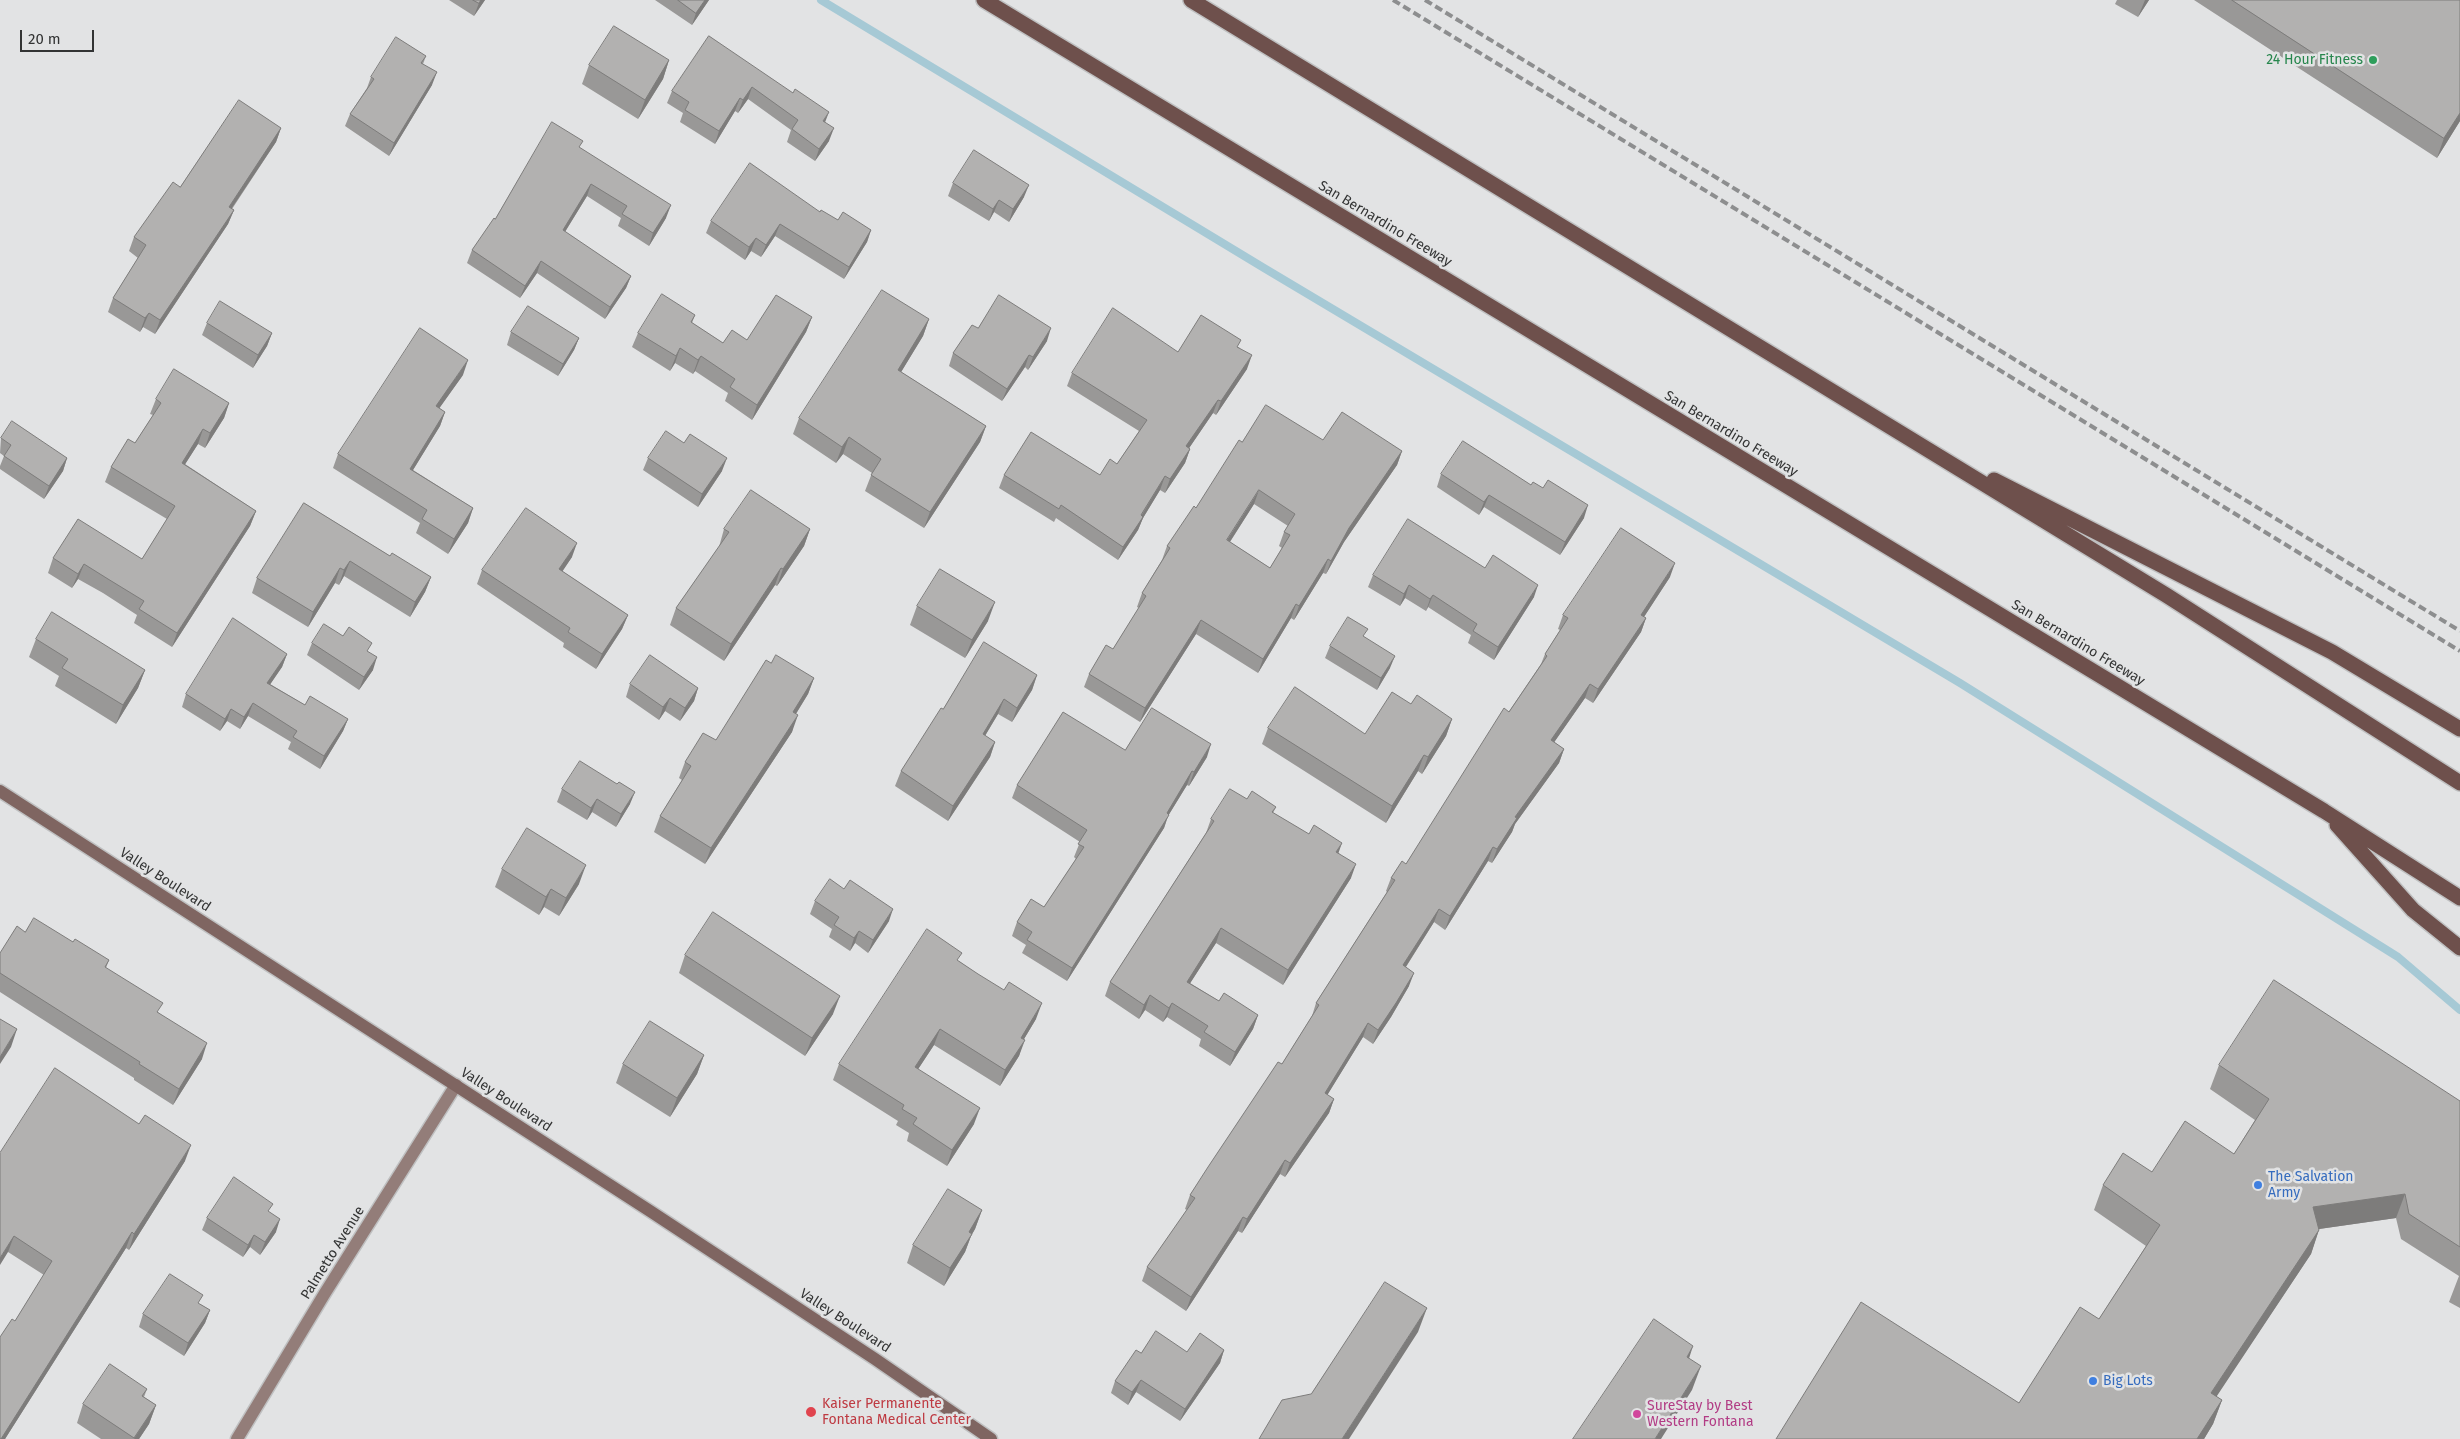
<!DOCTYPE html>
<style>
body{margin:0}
#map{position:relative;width:2460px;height:1439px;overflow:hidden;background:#e2e3e4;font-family:"Fira Sans",sans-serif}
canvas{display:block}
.scale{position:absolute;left:20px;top:30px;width:74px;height:22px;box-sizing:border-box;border:2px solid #333434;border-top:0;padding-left:6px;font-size:15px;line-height:18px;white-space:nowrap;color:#333434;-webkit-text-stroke:4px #e2e3e4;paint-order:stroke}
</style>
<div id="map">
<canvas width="2460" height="1439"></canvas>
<div class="scale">20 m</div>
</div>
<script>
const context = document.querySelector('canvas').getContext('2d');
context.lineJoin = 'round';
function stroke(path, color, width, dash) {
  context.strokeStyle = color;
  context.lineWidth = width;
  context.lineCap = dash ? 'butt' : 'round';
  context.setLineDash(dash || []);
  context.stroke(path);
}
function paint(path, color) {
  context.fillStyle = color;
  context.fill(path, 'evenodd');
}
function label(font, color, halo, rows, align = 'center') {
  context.font = font + ' "Fira Sans",sans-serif';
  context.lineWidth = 5;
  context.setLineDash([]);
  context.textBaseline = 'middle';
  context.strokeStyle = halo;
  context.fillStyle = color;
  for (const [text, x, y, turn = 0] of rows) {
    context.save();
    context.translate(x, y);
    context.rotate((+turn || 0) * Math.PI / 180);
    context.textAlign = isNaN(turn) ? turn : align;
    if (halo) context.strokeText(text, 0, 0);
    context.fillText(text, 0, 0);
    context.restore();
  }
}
stroke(new Path2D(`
 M821 0 1264 268 1960 683 2398 957 2460 1010`), '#a6c9d5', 8);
const secondary = new Path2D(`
 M237 1439 325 1293 456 1085`);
const primary = new Path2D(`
 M0 791 650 1211 875 1359 991 1439`);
const highway = new Path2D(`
 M984 0 2324 811 2460 898
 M1191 0 2166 595 2460 783
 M1994 480 2332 652 2460 729
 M2337 825 2413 910 2460 948`);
stroke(secondary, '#bfc0c1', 15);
stroke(primary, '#bfc0c1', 15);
stroke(highway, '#bfc0c1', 18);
stroke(secondary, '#937d79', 12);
stroke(primary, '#7f6561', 12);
stroke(highway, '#6e504c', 15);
stroke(new Path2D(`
 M1393 0 2460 651
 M1425 0 2460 631`), '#8d8e8f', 4, [8, 4]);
paint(new Path2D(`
 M449 0H485L474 16Z
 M655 0H709L692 25Z
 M2117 0H2149L2138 17 2115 4Z
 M2194 0H2460V121L2437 158Z
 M709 36 825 122 829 141 815 161 787 142 791 130 748 99 738 113 735 111 715 144 680 122 683 113 667 103 672 91Z
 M426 56 423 64 432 85 389 156 345 126 350 114 367 88 371 77Z
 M669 60 663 79 638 119 582 84 589 65Z
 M281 128 276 142 232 209 234 210 228 224 155 334 143 327 140 332 108 312 113 298 138 258 129 251 134 237 180 187Z
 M581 148 666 218 649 246 618 226 621 218 587 196 565 232 631 276 626 288 605 319 537 273 520 298 467 263 472 250 495 219Z
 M953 183 1024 197 1009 222 994 212 989 221 948 196Z
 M820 212 838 220 871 230 867 242 844 279 775 236 761 257 751 251 745 260 706 233 711 221Z
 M695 315 692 323 723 343 747 340 812 317 806 332 752 420 725 401 728 393 695 371 693 374 675 363 670 371 632 347 638 333Z
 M929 319 923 336 901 372 986 426 980 442 924 528 865 491 872 473 843 454 836 463 793 434 799 418Z
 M207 323 272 333 267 346 253 368 202 335Z
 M978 328 1047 341 1028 370 1025 367 1002 401 949 366 953 353Z
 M511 332 579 338 574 350 558 376 507 345Z
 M1239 347 1247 369 1216 415 1213 413 1189 448 1190 449 1185 463 1165 493 1160 490 1143 518 1138 530 1118 560 1056 518 1054 522 999 488 1004 475H1100L1117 464 1139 431 1067 386 1072 373 1178 352Z
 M463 375 439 408 445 412 440 426 413 470 473 508 468 523 448 554 416 533 420 523 333 468 338 454Z
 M156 399 229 403 224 418 205 448 198 444 185 464 256 511 250 526 172 647 134 623 137 615 103 593 78 579 72 588 48 573 53 558 142 559 167 519 105 482 111 467 135 443 153 415 150 414Z
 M1 438 67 458 63 471 44 499 0 469V466L4 456 0 453Z
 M1323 440 1402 451 1397 465 1344 542 1326 574 1323 573 1294 620 1291 618 1258 673 1196 634 1140 722 1084 687 1089 674 1113 649 1139 608 1137 607 1142 593 1162 560 1167 546 1196 508 1242 442ZM1254 504 1288 526 1284 532 1279 546 1282 548 1270 568 1230 542Z
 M648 458 722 471 698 507 643 470Z
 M1441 474 1531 485 1584 518 1560 555 1484 507 1479 515 1437 487Z
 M304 503 390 556 431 577 425 592 410 617 344 576 339 585 335 583 308 627 252 593 257 578Z
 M724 529H810L804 546 777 586 775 585 724 661 670 625 676 608 719 547Z
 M572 557 562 571 628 615 622 629 596 669 563 647 564 643 477 584 482 570Z
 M1485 568 1534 597 1494 660 1468 643 1471 635 1428 607 1426 611 1405 598 1400 606 1368 587 1373 575Z
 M1670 577 1644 617 1646 618 1641 632 1593 703 1585 698 1554 742 1564 749 1559 763 1515 824 1512 832 1492 863 1488 861 1445 930 1434 922 1406 967 1409 986 1391 1017 1373 1044 1363 1037 1327 1095 1334 1099 1329 1113 1285 1177 1280 1174 1242 1233 1238 1231 1186 1311 1142 1281 1147 1267 1187 1210 1185 1209 1190 1195 1282 1064 1312 1016 1316 1003 1387 892 1386 891 1391 878 1406 864 1541 664 1545 654 1560 630 1558 629 1563 615Z
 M917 606 988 621 965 658 910 625Z
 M1365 637 1390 668 1377 690 1325 658 1330 646Z
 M36 639 145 670 138 688 116 724 55 686 59 676 29 657Z
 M312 643 369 652 373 670 359 690 307 655Z
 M287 654 282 667 270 684 305 705 348 719 343 731 320 769 288 749 291 742 248 716 240 729 227 721 220 731 182 707 186 694Z
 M771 663 814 678 808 694 796 714 792 732 705 864 654 832 660 816 682 780 679 778 685 762 716 740Z
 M1037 675 1032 690 1012 722 998 714 985 736 995 742 990 757 948 821 895 786 901 771 943 709Z
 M630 684 698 688 694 701 680 721 665 711 659 720 626 697Z
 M1411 704 1452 719 1446 736 1422 774 1418 771 1386 823 1262 744 1268 728 1365 734Z
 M1207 757 1189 786 1187 785 1168 816 1164 828 1067 981 1022 953 1026 945 1012 936 1017 922 1044 907 1076 859 1074 857 1080 842 1012 798 1017 785Z
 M562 789 630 804 616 827 592 812 587 820 557 802Z
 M1247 799 1276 807 1273 813 1339 853 1351 878 1283 985 1216 943 1190 983 1219 1001 1258 1015 1253 1029 1230 1066 1199 1046 1201 1039 1167 1017 1163 1022 1145 1010 1139 1019 1105 996 1110 982 1206 833 1211 819Z
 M502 869 579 884 559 916 544 907 539 915 495 887Z
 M815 901 889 921 868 953 855 943 850 951 829 937 832 929 810 914Z
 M25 932 73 942 109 960 106 968 159 1013 202 1059 173 1105 134 1080V1078L0 992V953Z
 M685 955 833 1014 805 1056 679 973Z
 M959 961 1036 1019 1024 1039 1019 1056 1000 1086 934 1045 918 1069 974 1124 947 1166 907 1141 909 1133 896 1125 898 1121 833 1080 839 1064Z
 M704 1055 697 1074 670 1117 616 1083 623 1064Z
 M2219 1065 2460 1101V1308L2449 1302 2459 1276 2401 1239 2396 1218 2319 1229 2311 1254 2216 1396 2222 1400 2213 1424 2204 1439H1776L2019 1403 2099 1319 2146 1246 2094 1210 2103 1185 2234 1154 2255 1120 2210 1089Z
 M0 1153 185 1161 129 1250 126 1248 5 1439H0L15 1321 44 1275 8 1252Z
 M982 1210 975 1229 971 1236 965 1252 944 1286 907 1263 913 1245Z
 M270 1213 276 1232 260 1255 250 1247 243 1257 202 1230 207 1218Z
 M200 1304 210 1310 205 1323 184 1356 139 1327 143 1314Z
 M1224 1350 1220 1363 1180 1421 1136 1392 1128 1405 1111 1393 1115 1381 1141 1353 1187 1352Z
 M147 1389 144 1397 156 1405 149 1424 139 1439H101L77 1423 83 1404Z`), '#999897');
paint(new Path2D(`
 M481 0H485L474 16 479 3Z
 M705 0H709L692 25 696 13Z
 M2145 0H2149L2138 17Z
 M669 60 663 79 638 119 645 100Z
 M437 72 432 85 389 156 394 143Z
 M752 87 748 99 738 113 743 100Z
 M740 98 735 111 715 144 719 131Z
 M829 112 824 125 823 121Z
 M2460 113V121L2437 158 2444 138Z
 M281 128 276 142 223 221 229 207Z
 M834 128 829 141 815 161 819 149Z
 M591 184 587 196 558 243 563 230Z
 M1029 185 1024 197 1009 222 1013 209Z
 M999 200 994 212 989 221 993 209Z
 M671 205 666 218 649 246 653 233Z
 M234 210 228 224 155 334 160 320Z
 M780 224 775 236 761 257 766 245Z
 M871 230 867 242 844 279 849 267Z
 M756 238 751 251 745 260 749 247Z
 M541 261 537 273 520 298 525 286Z
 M631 276 626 288 605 319 610 307Z
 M149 313 143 327 140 332 145 318Z
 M812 317 806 332 752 420 757 405Z
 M929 319 923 336 892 387 898 370Z
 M1051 328 1047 341 1028 370 1033 357Z
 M272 333 267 346 253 368 258 355Z
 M579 338 574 350 558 376 563 364Z
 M680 348 675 363 670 371 676 356Z
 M1029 355 1025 367 1002 401 1007 389Z
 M1252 355 1247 369 1216 415 1221 401Z
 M701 356 695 371 693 374 698 360Z
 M468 360 463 375 431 420 436 406Z
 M1218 400 1213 413 1181 460 1186 446Z
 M229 403 224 418 205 448 210 433Z
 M445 412 440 426 405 483 410 469Z
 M986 426 980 442 924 528 930 512Z
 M203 429 198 444 177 477 182 463Z
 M849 437 843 454 836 463 842 447Z
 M1190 449 1185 463 1165 493 1170 479Z
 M1402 451 1397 465 1344 542 1326 574 1331 561 1349 528Z
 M67 458 63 471 44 499 49 486Z
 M727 458 722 471 698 507 702 494Z
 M1165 476 1160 490 1143 518 1138 530 1118 560 1123 547Z
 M1259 490 1254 504 1222 554 1227 540Z
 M1489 495 1484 507 1479 515 1484 502Z
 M1588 505 1584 518 1560 555 1565 542Z
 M473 508 468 523 448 554 454 539Z
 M256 511 250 526 172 647 177 633Z
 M810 529 804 546 777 586 783 569Z
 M577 543 572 557 554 584 559 569Z
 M1328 559 1323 573 1294 620 1299 606Z
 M350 561 344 576 339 585 344 570Z
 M1675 563 1670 577 1636 629 1641 615Z
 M84 564 78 579 72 588 78 574Z
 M340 568 335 583 308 627 313 612Z
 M781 568 775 585 724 661 731 644Z
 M431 577 425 592 410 617 415 602Z
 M1409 585 1405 598 1400 606 1404 594Z
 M1538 585 1534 597 1494 660 1498 647Z
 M1433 595 1428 607 1426 611 1430 599Z
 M995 602 988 621 965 658 972 640Z
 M1296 604 1291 618 1258 673 1263 659Z
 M628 615 622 629 596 669 602 654Z
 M1646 618 1641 632 1593 703 1598 689Z
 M1201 620 1196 634 1140 722 1145 708Z
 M287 654 282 667 263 695 267 683Z
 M1395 656 1390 668 1377 690 1381 678Z
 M377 657 373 670 359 690 364 677Z
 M145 670 138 688 116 724 123 705Z
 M1037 675 1032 690 1012 722 1017 708Z
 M814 678 808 694 787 728 793 712Z
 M1590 684 1585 698 1546 754 1551 740Z
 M698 688 694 701 680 721 685 708Z
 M670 698 665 711 659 720 663 707Z
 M1004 699 998 714 977 749 983 734Z
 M253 703 248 716 240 729 244 717Z
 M231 709 227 721 220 731 225 719Z
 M798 715 792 732 705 864 711 848Z
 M348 719 343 731 320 769 324 756Z
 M1452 719 1446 736 1422 774 1428 757Z
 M995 742 990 757 948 821 953 806Z
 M1211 744 1207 757 1189 786 1194 772Z
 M1564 749 1559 763 1515 824 1512 832 1492 863 1497 849 1515 817Z
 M1424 755 1418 771 1386 823 1392 806Z
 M1192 771 1187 785 1168 816 1164 828 1067 981 1072 968Z
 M635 792 630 804 616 827 621 814Z
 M597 799 592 812 587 820 591 808Z
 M1342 843 1337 857 1336 852Z
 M1493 847 1488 861 1445 930 1450 916Z
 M1356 864 1351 878 1283 985 1288 970Z
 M586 865 579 884 559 916 566 898Z
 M551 889 544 907 539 915 546 897Z
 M893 909 889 921 868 953 873 940Z
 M1439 909 1434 922 1398 979 1403 965Z
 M1221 928 1216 943 1182 996 1187 982Z
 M859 931 855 943 850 951 854 938Z
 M1414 973 1409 986 1391 1017 1373 1044 1378 1030Z
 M1150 995 1145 1010 1139 1019 1144 1005Z
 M840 996 833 1014 805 1056 812 1038Z
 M1042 1003 1036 1019 1015 1054 1021 1038Z
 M1172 1003 1167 1017 1163 1022 1169 1008Z
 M1258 1015 1253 1029 1230 1066 1235 1052Z
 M1368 1023 1363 1037 1320 1107 1325 1093Z
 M17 1029 11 1047 0 1064V1057Z
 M940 1029 934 1045 909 1083 915 1067Z
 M1025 1040 1019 1056 1000 1086 1005 1070Z
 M207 1043 202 1059 173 1105 179 1089Z
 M704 1055 697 1074 670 1117 677 1098Z
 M1334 1099 1329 1113 1285 1177 1290 1163Z
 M980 1108 974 1124 947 1166 952 1150Z
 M191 1145 185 1161 129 1250 134 1234Z
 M1285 1160 1280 1174 1242 1233 1247 1219Z
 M2405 1194 2396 1218 2305 1231 2313 1207Z
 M982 1210 975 1229 971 1236 965 1252 944 1286 950 1268 969 1232Z
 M1243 1217 1238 1231 1186 1311 1191 1297Z
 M280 1219 276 1232 260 1255 265 1242Z
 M2319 1230 2311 1254 2203 1417 2211 1393Z
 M132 1232 126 1248 5 1439H1Z
 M254 1235 250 1247 243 1257 248 1245Z
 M14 1236 8 1252 0 1265V1258Z
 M1427 1308 1418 1332 1349 1439H1342Z
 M210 1310 205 1323 184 1356 188 1343Z
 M1693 1346 1685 1371 1687 1357Z
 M1224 1350 1220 1363 1180 1421 1185 1409Z
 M1701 1366 1692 1390 1661 1439H1655Z
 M1141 1380 1136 1392 1128 1405 1132 1392Z
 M2222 1400 2213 1424 2204 1439H2197Z
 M156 1405 149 1424 139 1439H134Z`), '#7d7c7b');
const building = new Path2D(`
 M473 0H481L479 3Z
 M678 0H705L696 13Z
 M2232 0H2460V113L2444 138Z
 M614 26 669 60 645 100 589 65Z
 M709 36 793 93 795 89 829 112 823 121 834 128 819 149 792 129 798 120 752 87 743 100 740 98 719 131 685 110 689 102 672 91Z
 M396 37 426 56 421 63 437 72 394 143 350 114 374 79 371 77Z
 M239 100 281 128 229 207 234 210 160 320 149 313 145 318 113 298 146 245 134 237 173 182 180 187Z
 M552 122 583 141 579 147 671 205 653 233 622 214 627 206 591 184 563 230 631 276 610 307 541 261 525 286 472 250 494 218 495 219Z
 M974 150 1029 185 1013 209 999 200 993 209 953 183Z
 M750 163 820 212 821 210 838 220 843 212 871 230 849 267 780 224 766 245 756 238 749 247 711 221Z
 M882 290 929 319 898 370 986 426 930 512 871 475 881 459 849 437 842 447 799 418Z
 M662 294 695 315 691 322 723 343 732 330 747 340 776 295 812 317 757 405 730 387 735 379 701 356 698 360 680 348 676 356 638 333Z
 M999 295 1051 328 1033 357 1029 355 1007 389 953 353 972 325 978 328Z
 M220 301 272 333 258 355 207 323Z
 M528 306 579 338 563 364 511 332Z
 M1113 308 1178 352 1201 315 1241 340 1237 347 1252 355 1221 401 1218 400 1186 446 1190 449 1170 479 1165 476 1141 515 1143 517 1123 547 1061 505 1059 509 1004 475 1031 432 1100 475 1110 459 1117 464 1147 420 1072 373Z
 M420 328 468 360 436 406 445 412 410 469 473 508 454 539 422 519 427 510 338 454Z
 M174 369 229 403 210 433 203 429 182 463 256 511 177 633 139 609 144 601 108 579 84 564 78 574 53 558 78 519 142 559 175 506 111 467 128 439 135 443 161 403 156 399Z
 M1266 405 1323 440 1342 412 1402 451 1349 528 1331 561 1328 559 1299 606 1296 604 1263 659 1201 620 1145 708 1089 674 1106 645 1113 649 1146 596 1142 593 1170 548 1167 546 1194 506 1196 508 1239 440 1242 442ZM1259 490 1295 514 1284 532 1290 535 1270 568 1227 540Z
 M12 421 67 458 49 486 4 456 11 445 1 438Z
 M666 431 684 443 690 434 727 458 702 494 648 458Z
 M1463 441 1531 485 1533 482 1543 488 1548 480 1588 505 1565 542 1489 495 1484 502 1441 474Z
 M751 490 810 529 783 569 781 568 731 644 676 608 729 532 724 529Z
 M304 503 390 556 392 553 431 577 415 602 350 561 344 570 340 568 313 612 257 578Z
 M526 508 577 543 559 569 628 615 602 654 568 632 570 628 482 570Z
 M1408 519 1485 568 1493 555 1538 585 1498 647 1473 631 1477 624 1433 595 1430 599 1409 585 1404 594 1373 575Z
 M1621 528 1675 563 1641 615 1646 618 1598 689 1590 684 1551 740 1564 749 1515 817 1517 818 1497 849 1493 847 1450 916 1439 909 1403 965 1414 973 1396 1003 1378 1030 1368 1023 1325 1093 1334 1099 1290 1163 1285 1160 1247 1219 1243 1217 1191 1297 1147 1267 1195 1198 1190 1195 1208 1167 1278 1062 1282 1064 1319 1005 1316 1003 1395 880 1391 878 1402 861 1406 864 1504 708 1509 712 1547 656 1545 654 1568 618 1563 615Z
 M940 569 995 602 972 640 917 606Z
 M52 612 145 670 123 705 62 668 68 659 36 639Z
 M1348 617 1368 629 1363 636 1395 656 1381 678 1330 646Z
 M233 618 287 654 267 683 305 705 310 696 348 719 324 756 293 737 297 731 253 703 244 717 231 709 225 719 186 694Z
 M324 624 343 636 349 627 372 643 367 651 377 657 364 677 312 643Z
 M984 642 1037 675 1017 708 1004 699 983 734 995 742 953 806 901 771 941 708 943 709Z
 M650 655 698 688 685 708 670 698 663 707 630 684Z
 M776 655 814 678 793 712 798 715 711 848 660 816 691 766 685 762 703 733 716 740 766 660 771 663Z
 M1295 687 1365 734 1392 692 1411 704 1417 695 1452 719 1428 757 1424 755 1392 806 1268 728Z
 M1152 708 1211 744 1194 772 1192 771 1167 813 1169 815 1072 968 1027 940 1032 932 1017 922 1031 899 1044 907 1084 847 1078 844 1087 830 1017 785 1063 712 1125 750Z
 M580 761 617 784 619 782 635 792 621 814 597 799 591 808 562 789Z
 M1230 789 1247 799 1252 791 1276 807 1272 812 1309 834 1314 825 1342 843 1336 852 1356 864 1288 970 1221 928 1187 982 1219 1001 1224 993 1258 1015 1235 1052 1204 1032 1208 1026 1172 1003 1169 1008 1150 995 1144 1005 1110 982 1214 821 1211 819Z
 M527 828 586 865 566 898 551 889 546 897 502 869Z
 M830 879 844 889 850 880 893 909 873 940 859 931 854 938 834 925 839 917 815 901Z
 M713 912 840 996 812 1038 685 955Z
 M34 918 73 942 75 939 109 960 105 967 163 1003 157 1012 207 1043 179 1089 139 1064 140 1062 0 973V953L17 926 25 932Z
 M927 929 962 953 957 960 978 974 1004 990 1009 982 1042 1003 1021 1038 1025 1040 1005 1070 940 1029 915 1067 980 1108 952 1150 913 1124 917 1118 902 1109 904 1105 839 1064Z
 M2274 980 2460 1101V1247L2409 1214 2405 1194 2313 1207 2319 1230 2211 1393 2222 1400 2197 1439H1776L1861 1302 2019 1403 2080 1307 2099 1319 2160 1225 2103 1185 2123 1153 2152 1172 2185 1121 2234 1154 2269 1099 2219 1065Z
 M0 1019 17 1029 0 1057Z
 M650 1021 704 1055 677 1098 623 1064Z
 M55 1068 139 1124 145 1115 191 1145 134 1234 132 1232 1 1439H0V1337L12 1319 15 1321 52 1261 14 1236 0 1258V1153Z
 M234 1177 273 1204 268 1211 280 1219 265 1242 254 1235 248 1245 207 1218Z
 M948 1189 982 1210 969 1232 972 1234 950 1268 913 1245Z
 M170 1274 203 1295 198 1303 210 1310 188 1343 143 1314Z
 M1385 1282 1427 1308 1342 1439H1259L1282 1400 1311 1394Z
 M1654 1319 1693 1346 1687 1357 1701 1366 1655 1439H1573Z
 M1156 1331 1187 1352 1200 1333 1224 1350 1185 1409 1141 1380 1132 1392 1115 1381 1136 1350 1141 1353Z
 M110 1364 147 1389 142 1396 156 1405 134 1438 83 1404Z`);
paint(building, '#b2b1b0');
stroke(building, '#7d7c7b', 1);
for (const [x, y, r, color] of [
 [2373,60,5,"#2e9e5b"],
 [2258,1185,5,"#3f7fe0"],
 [2093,1381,5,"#3f7fe0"],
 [811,1412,6,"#e0444e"],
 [1637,1414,5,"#d1479c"]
]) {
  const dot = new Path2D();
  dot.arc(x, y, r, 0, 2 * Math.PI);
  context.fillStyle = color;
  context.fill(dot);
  stroke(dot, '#e2e3e4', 2);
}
label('14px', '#27864d', '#e2e3e4', [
 ["24 Hour Fitness",2363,60]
], 'right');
label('14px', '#333434', '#e2e3e4', [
 ["San Bernardino Freeway",1385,224,31],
 ["San Bernardino Freeway",1731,434,31],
 ["San Bernardino Freeway",2078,643,31],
 ["Valley Boulevard",165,880,33],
 ["Valley Boulevard",506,1100,33],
 ["Palmetto Avenue",333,1253,-58],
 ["Valley Boulevard",845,1321,33]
]);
label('14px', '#366cbe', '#e2e3e4', [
 ["The Salvation",2268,1177],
 ["Army",2268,1193],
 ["Big Lots",2103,1381]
], 'left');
label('14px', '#be3a42', '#e2e3e4', [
 ["Kaiser Permanente",822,1404],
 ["Fontana Medical Center",822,1420]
], 'left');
label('14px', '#b23c85', '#e2e3e4', [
 ["SureStay by Best",1647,1406],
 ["Western Fontana",1647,1422]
], 'left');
</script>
